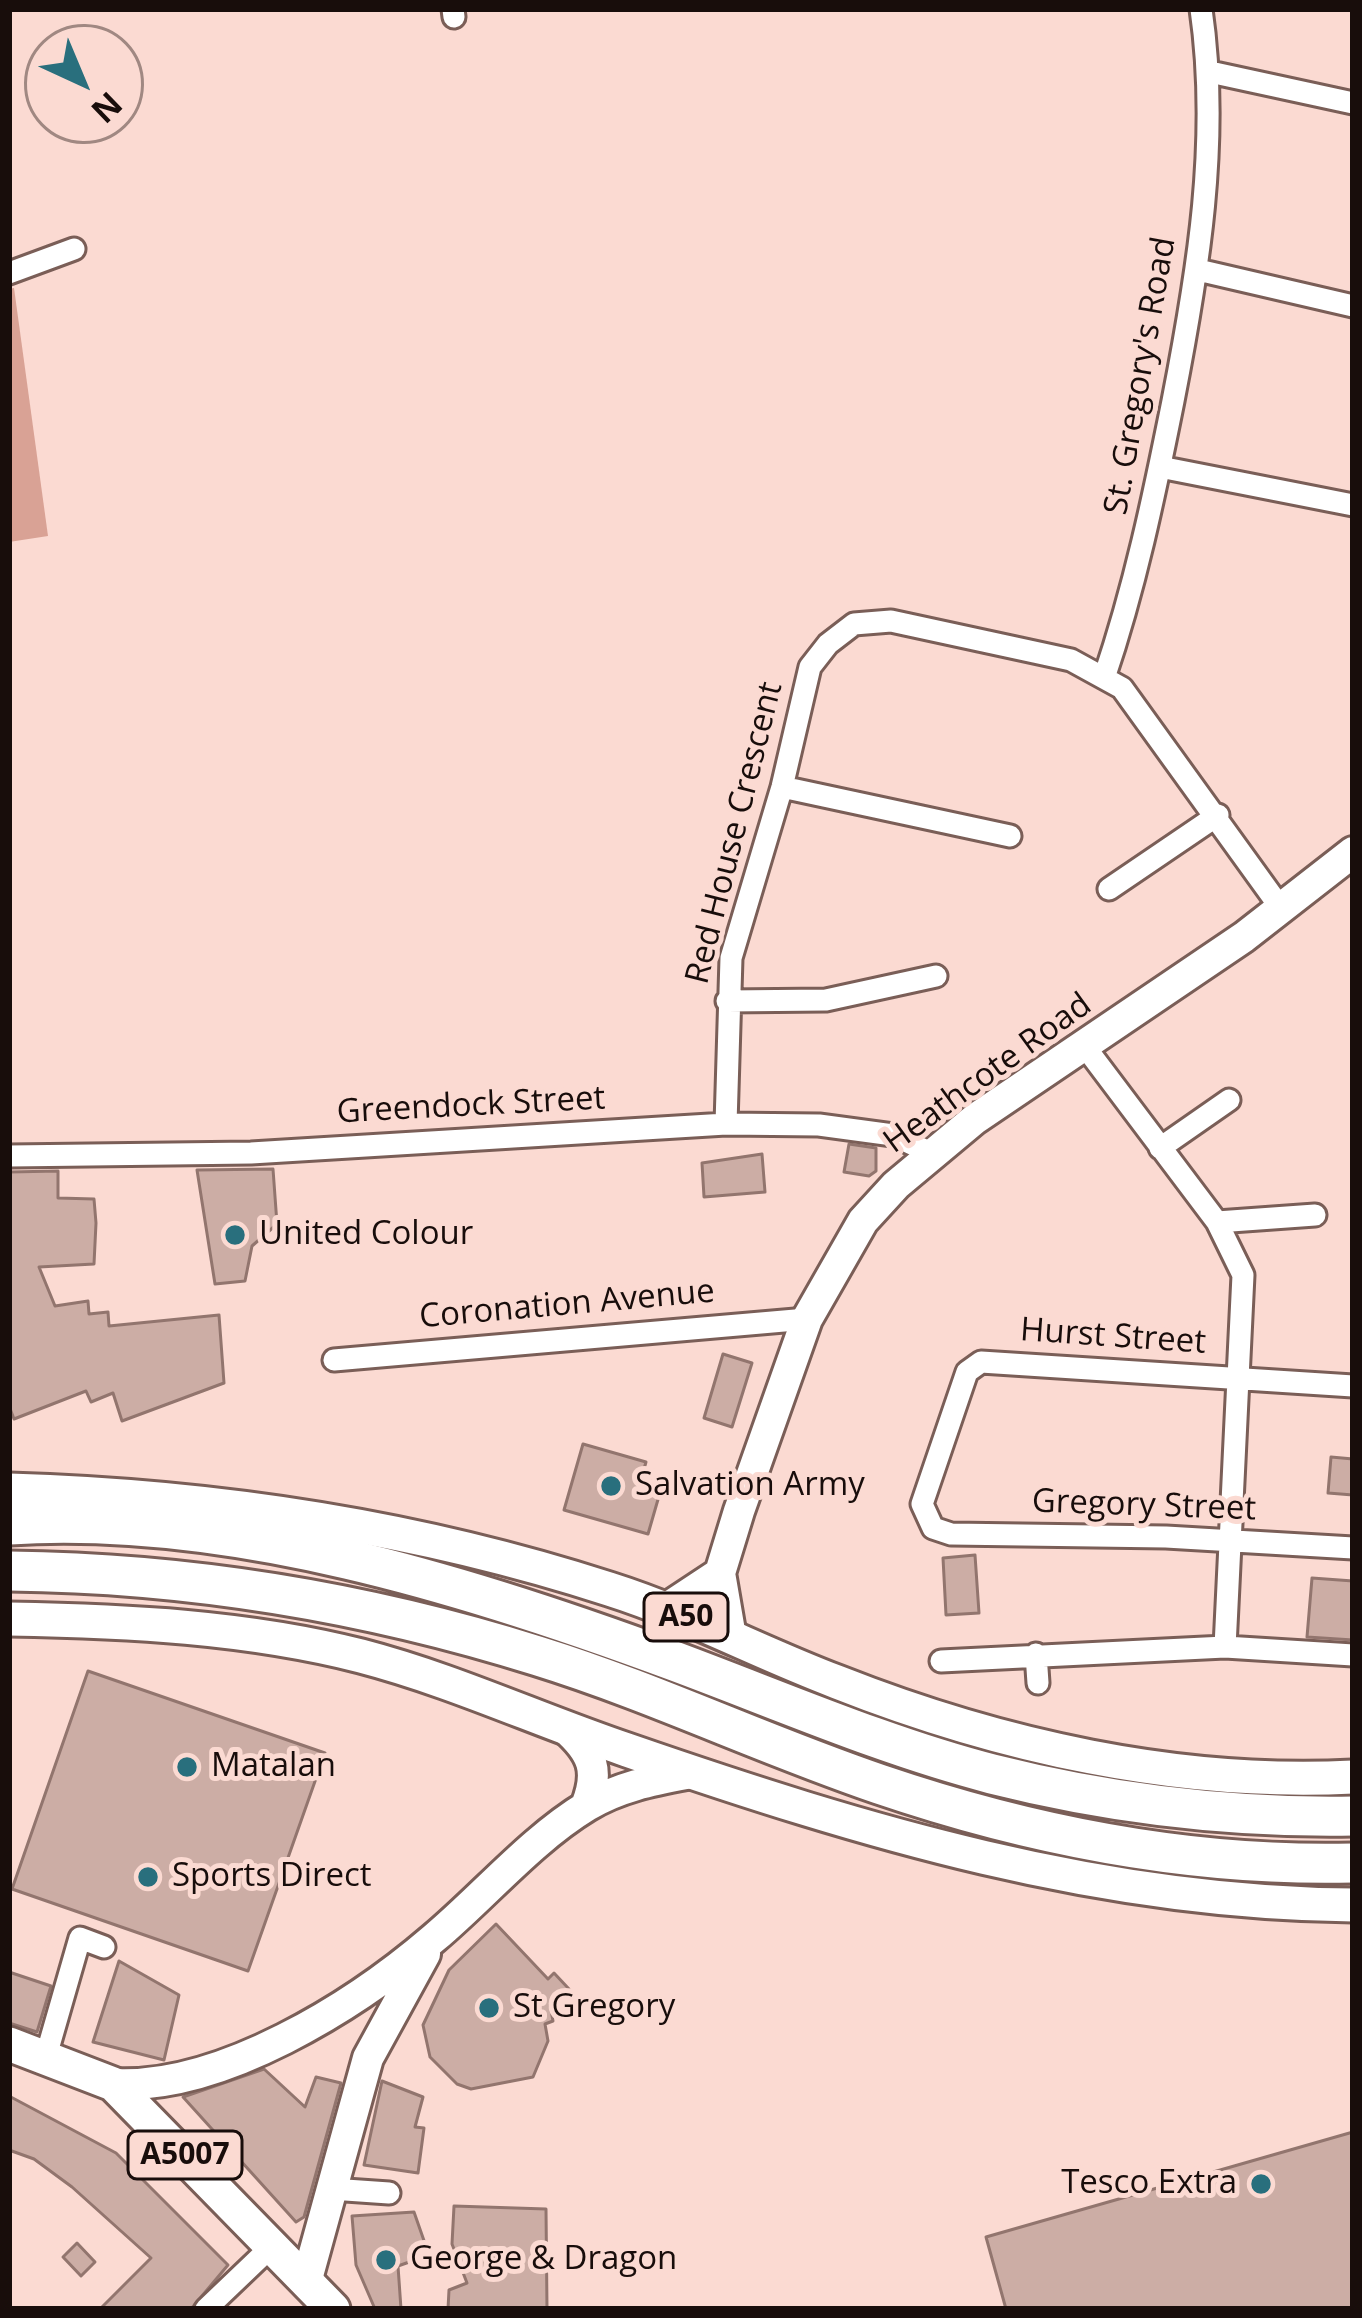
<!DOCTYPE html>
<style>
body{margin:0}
#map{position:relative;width:1362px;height:2318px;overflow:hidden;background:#fbdad2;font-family:"Open Sans",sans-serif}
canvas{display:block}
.frame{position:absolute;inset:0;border:12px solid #180d0b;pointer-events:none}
.north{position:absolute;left:24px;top:24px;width:120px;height:120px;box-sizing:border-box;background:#fbdad2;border:3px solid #a08882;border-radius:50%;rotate:136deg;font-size:33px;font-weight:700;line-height:48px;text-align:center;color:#180d0b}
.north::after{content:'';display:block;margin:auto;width:42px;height:54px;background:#296f7d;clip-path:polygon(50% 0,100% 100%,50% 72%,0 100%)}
</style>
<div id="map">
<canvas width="1362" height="2318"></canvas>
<div class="frame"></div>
<div class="north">N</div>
</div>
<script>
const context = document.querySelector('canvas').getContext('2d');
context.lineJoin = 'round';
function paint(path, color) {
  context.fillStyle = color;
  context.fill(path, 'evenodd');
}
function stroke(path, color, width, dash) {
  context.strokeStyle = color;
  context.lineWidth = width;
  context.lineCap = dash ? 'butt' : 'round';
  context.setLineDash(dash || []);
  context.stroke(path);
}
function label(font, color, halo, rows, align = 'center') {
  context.font = font + ' "Open Sans",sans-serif';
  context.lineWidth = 10;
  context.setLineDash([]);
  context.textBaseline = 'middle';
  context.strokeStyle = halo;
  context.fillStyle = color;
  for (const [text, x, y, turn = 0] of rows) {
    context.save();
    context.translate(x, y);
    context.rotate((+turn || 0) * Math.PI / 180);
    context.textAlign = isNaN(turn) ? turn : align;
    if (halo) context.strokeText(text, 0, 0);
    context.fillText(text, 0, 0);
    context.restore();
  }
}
paint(new Path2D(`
 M14 288 48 536 9 542V289Z`), '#d9a295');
const building = new Path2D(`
 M849 1144 876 1148V1171L869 1176 844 1172Z
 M762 1154 765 1192 704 1197 702 1163Z
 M273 1169 277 1224 252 1246 245 1281 215 1284 197 1170Z
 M58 1171V1198L94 1199 96 1223 94 1264 39 1267 55 1306 88 1301 89 1314 108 1312 109 1326 219 1315 224 1383 122 1421 113 1393 91 1402 86 1391 14 1419 9 1406V1172Z
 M723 1354 752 1363 732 1427 704 1418Z
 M583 1444 646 1462 642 1476 652 1478 648 1493 659 1496 648 1534 564 1510Z
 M1331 1457 1353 1459V1495L1328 1493Z
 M975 1555 979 1613 946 1615 943 1558Z
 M1312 1578 1353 1581V1640L1307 1637Z
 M88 1671 325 1753 248 1971 12 1889Z
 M496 1924 548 1979 554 1973 569 1989 550 2005 553 2021 545 2024 548 2041 533 2077 471 2089 457 2084 430 2057 423 2025 449 1970Z
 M119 1961 179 1995 164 2060 93 2042Z
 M9 1972 51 1986 37 2032 9 2023Z
 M264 2069 305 2107 316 2077 341 2083 304 2217 296 2222 183 2097Z
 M382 2081 423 2097 415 2127 424 2128 418 2173 364 2165Z
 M9 2096 116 2153 228 2265 191 2309H100L151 2258 72 2187 34 2159 9 2150Z
 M1353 2132V2309H1006L986 2237Z
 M454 2206 546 2209 547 2309H448L449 2290 467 2283 452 2244Z
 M414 2212 429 2255 398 2266 401 2309H375L356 2265 352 2216Z
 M77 2243 95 2262 81 2276 63 2257Z`);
paint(building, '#ccada5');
stroke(building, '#92756e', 3);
const street = new Path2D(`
 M453 9 454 17
 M1210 72 1353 103
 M1198 270 1353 306
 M9 273 74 249
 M1160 467 1353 505
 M1104 678C1135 587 1154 496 1173 401 1198 273 1220 140 1201 9
 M782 787 1010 836
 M1109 889 1218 815
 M727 1001 826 1000 936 976
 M1086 1048 1217 1222 1243 1275 1225 1647
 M726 1124 731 958 782 787 810 667 828 644 854 624 891 621 1071 660 1122 688 1280 907
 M1160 1148 1229 1100
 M9 1156 251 1153 726 1124 819 1125 893 1135 933 1154
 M1217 1222 1315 1215
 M334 1360 807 1319
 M1353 1386 981 1362 967 1372 922 1504 933 1528 951 1534 1166 1537 1353 1548
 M1036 1654 1038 1683
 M941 1661 1225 1647 1353 1655
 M46 2056 80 1938 104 1947
 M331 2189 389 2193
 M206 2309 273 2245`);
const secondary = new Path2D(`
 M667 1608 720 1573
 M731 1637 720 1573 739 1511 807 1319 863 1221 896 1185 975 1119 1244 937 1353 852
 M565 1728C593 1753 600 1771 586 1806
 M113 2084C221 2090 355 2006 434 1938 484 1896 531 1840 587 1806 620 1786 655 1780 692 1773
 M307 2279 368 2058 425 1954`);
const primary = new Path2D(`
 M9 1490C213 1496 414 1526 609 1589 688 1614 760 1653 837 1682 999 1746 1178 1786 1353 1777
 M9 1619C127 1621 247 1627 361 1656 453 1680 538 1720 627 1750 864 1832 1101 1903 1353 1905
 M9 2044 113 2084 333 2309`);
const highway = new Path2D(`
 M9 1525C230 1511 469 1585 674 1661 779 1700 884 1746 992 1774 1111 1804 1231 1818 1353 1816
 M9 1571C189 1573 366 1602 538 1656 654 1692 764 1745 879 1784 1032 1836 1191 1867 1353 1863`);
stroke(street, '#7a5e57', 27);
stroke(secondary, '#7a5e57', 36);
stroke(primary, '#7a5e57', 39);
stroke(highway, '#7a5e57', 45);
stroke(street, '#fff', 21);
stroke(secondary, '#fff', 30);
stroke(primary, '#fff', 33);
stroke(highway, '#fff', 39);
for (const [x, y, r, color] of [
 [235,1235,12,"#296f7d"],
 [611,1486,12,"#296f7d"],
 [187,1767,12,"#296f7d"],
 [148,1877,12,"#296f7d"],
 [489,2008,12,"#296f7d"],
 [1261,2184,12,"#296f7d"],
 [386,2260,12,"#296f7d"]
]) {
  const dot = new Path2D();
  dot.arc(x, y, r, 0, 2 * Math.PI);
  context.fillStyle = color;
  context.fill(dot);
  stroke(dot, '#fbdad2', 4.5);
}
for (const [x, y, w] of [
 [686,1617,84],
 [185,2155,114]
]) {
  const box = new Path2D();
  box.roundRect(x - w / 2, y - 24, w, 48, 9);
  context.fillStyle = '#fbdad2';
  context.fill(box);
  stroke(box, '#180d0b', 3);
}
label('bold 30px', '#180d0b', null, [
 ["A50",686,1617],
 ["A5007",185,2155]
]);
label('33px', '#180d0b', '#fbdad2', [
 ["St. Gregory's Road",1141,376,-80],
 ["Red House Crescent",735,833,-76],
 ["Heathcote Road",988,1074,-36],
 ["Greendock Street",471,1106,-3],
 ["Coronation Avenue",567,1305,-5],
 ["Hurst Street",1113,1337,4],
 ["Gregory Street",1144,1506,2]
]);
label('33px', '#180d0b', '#fbdad2', [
 ["United Colour",259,1235],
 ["Salvation Army",635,1486],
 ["Matalan",211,1767],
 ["Sports Direct",172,1877],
 ["St Gregory",513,2008],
 ["Tesco Extra",1237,2184,"right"],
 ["George & Dragon",410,2260]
], 'left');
</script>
